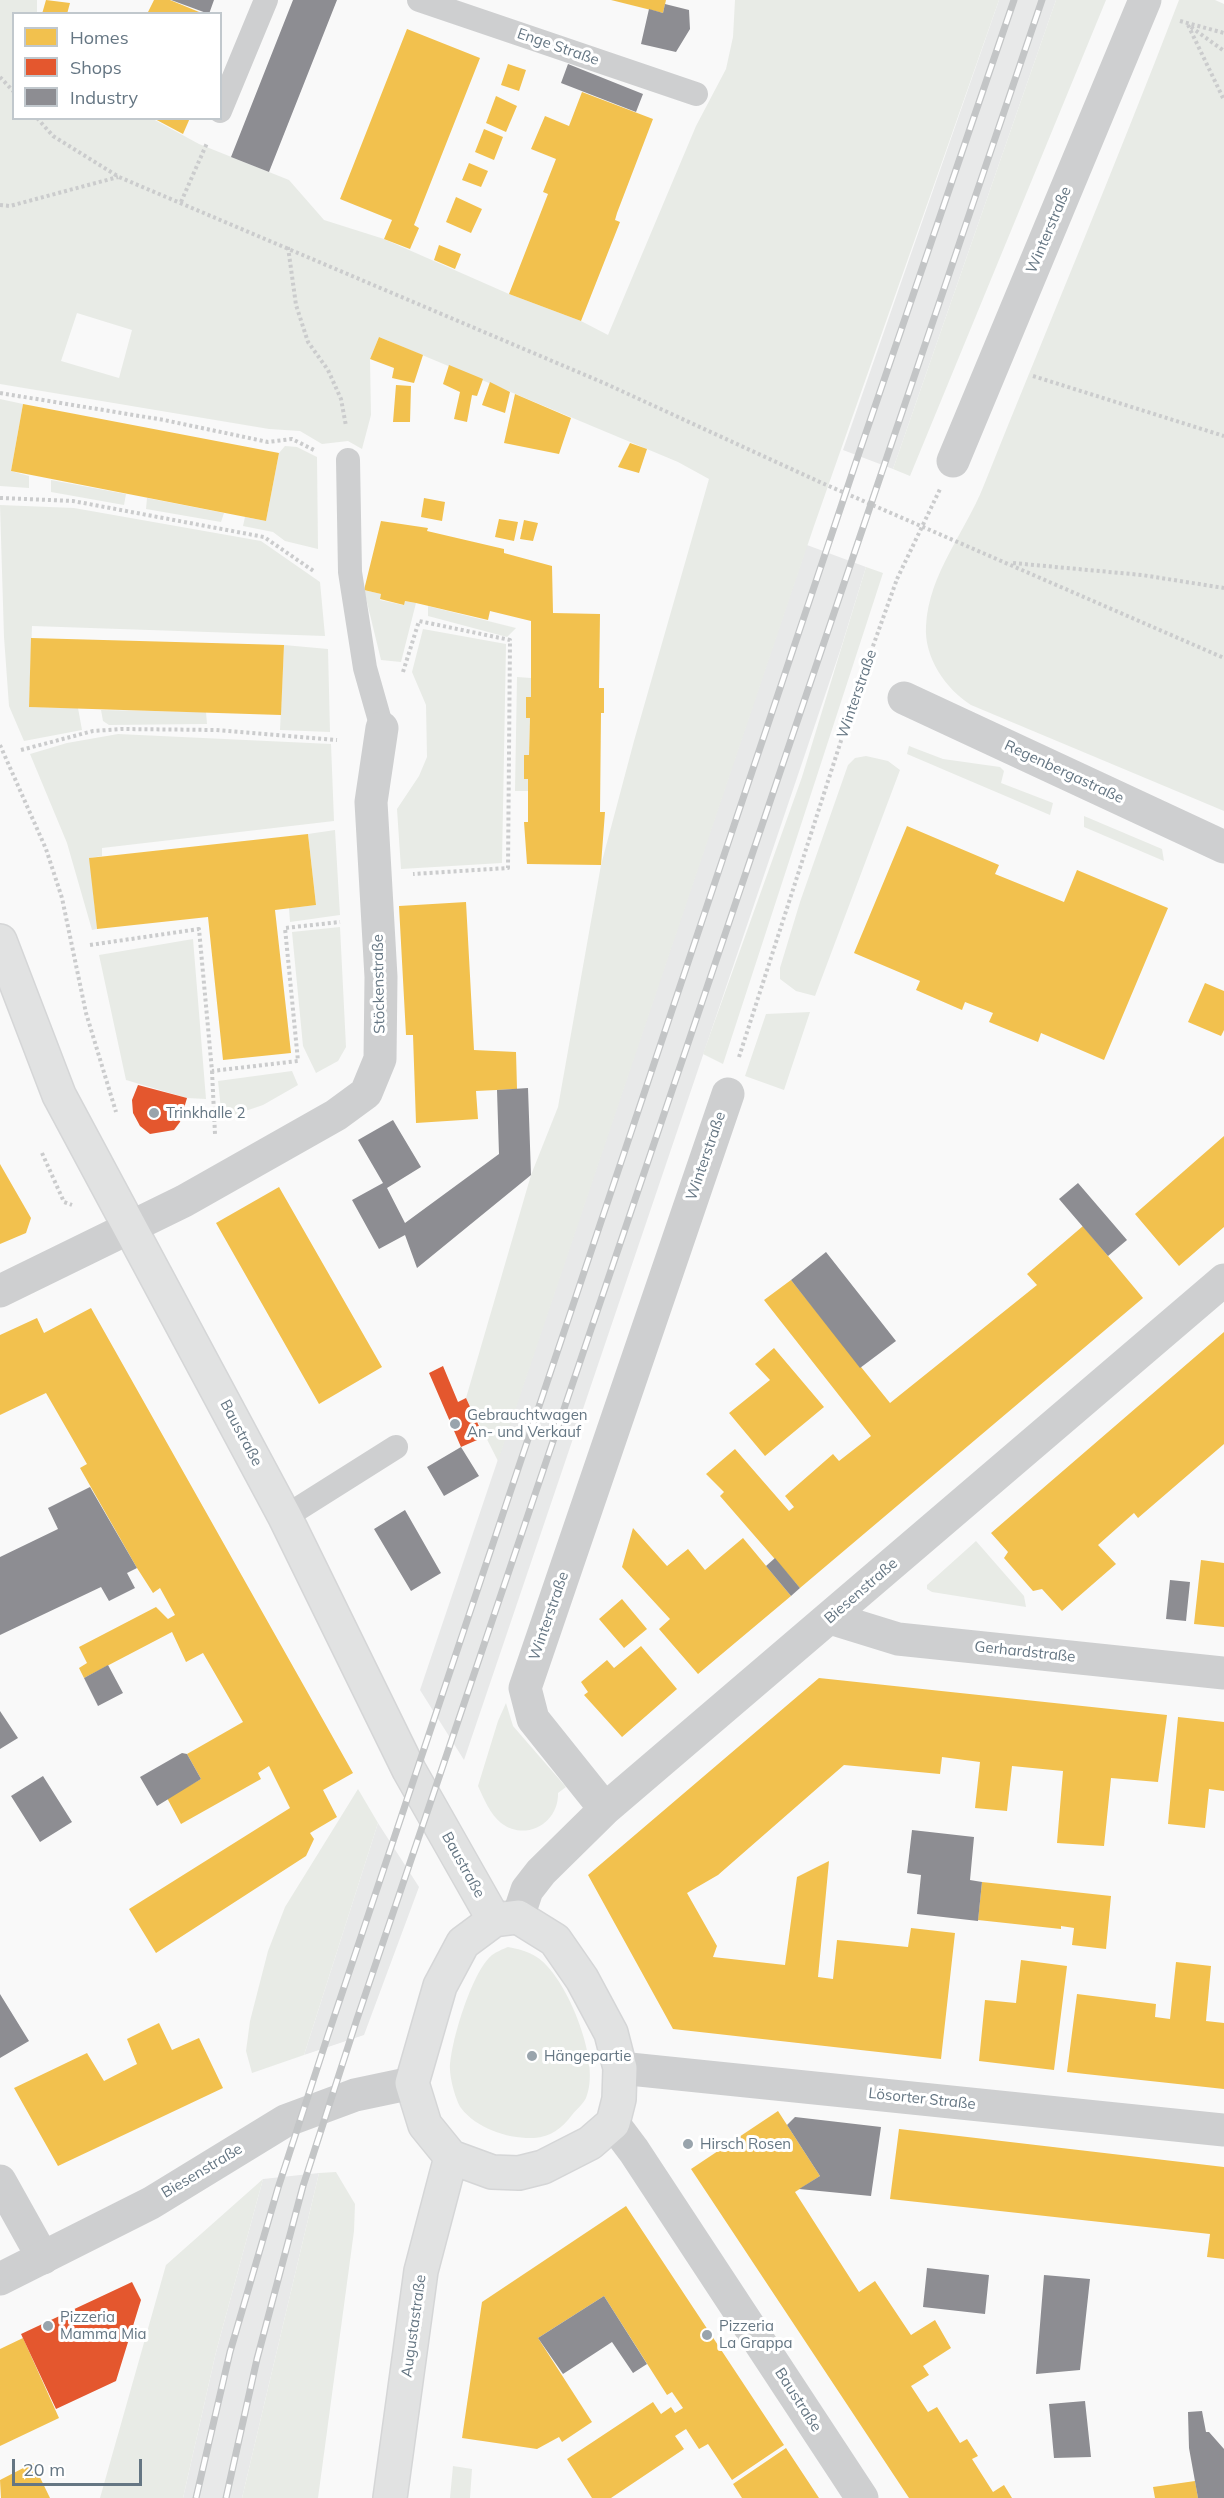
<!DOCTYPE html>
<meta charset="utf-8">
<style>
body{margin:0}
#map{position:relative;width:1224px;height:2498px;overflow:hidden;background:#f9f9f9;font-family:Mulish,sans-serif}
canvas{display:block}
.legend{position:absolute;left:12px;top:12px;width:210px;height:108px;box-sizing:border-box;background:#fff;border:2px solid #c1c8cd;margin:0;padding:8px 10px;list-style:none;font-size:18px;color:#657683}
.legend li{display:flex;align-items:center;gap:12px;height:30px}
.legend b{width:30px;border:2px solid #c1c8cd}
.scale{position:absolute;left:12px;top:2459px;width:130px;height:27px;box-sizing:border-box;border:3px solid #657683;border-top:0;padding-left:8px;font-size:18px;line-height:21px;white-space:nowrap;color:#657683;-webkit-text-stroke:4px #fff;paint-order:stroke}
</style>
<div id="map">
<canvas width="1224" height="2498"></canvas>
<ul class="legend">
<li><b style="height:16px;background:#f2c14e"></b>Homes</li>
<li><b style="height:16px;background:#e4572e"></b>Shops</li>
<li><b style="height:16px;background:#8d8d92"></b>Industry</li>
</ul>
<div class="scale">20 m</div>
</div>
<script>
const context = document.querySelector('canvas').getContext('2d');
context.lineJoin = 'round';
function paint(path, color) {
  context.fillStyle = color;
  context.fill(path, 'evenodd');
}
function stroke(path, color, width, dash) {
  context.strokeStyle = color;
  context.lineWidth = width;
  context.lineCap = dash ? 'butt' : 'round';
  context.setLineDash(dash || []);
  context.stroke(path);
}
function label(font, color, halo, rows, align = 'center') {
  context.font = font + ' Mulish,sans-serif';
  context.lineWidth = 6;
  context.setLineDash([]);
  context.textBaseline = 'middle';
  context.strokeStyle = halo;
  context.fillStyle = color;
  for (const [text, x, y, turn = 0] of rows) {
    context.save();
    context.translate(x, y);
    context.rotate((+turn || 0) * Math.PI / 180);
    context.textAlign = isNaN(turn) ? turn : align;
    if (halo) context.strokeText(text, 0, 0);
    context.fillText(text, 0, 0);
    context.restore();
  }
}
paint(new Path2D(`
 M999 0H1056L893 469 843 450Z
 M807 545 866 567 841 648 464 1760 420 1690Z
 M378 1823 419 1887 364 2035 304 2055Z
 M319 2173 242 2498H183L216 2352 263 2179Z`), '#e8e9e9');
paint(new Path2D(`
 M0 0H37V13L14 14V118L153 119 199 144 289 180 324 220 384 239 509 294 581 321 608 335 696 126 726 69 733 37 735 0H999L814 526 498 1461 466 1398 531 1175 558 1107 601 865 634 741 709 479 678 462 379 337 370 359 371 415 362 449 348 441 322 444 300 431 269 429 0 384ZM77 313 132 330 119 378 61 361Z
 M1056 0H1106L910 476 893 469Z
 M1179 0H1215L1224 4V811L971 705C946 689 924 658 926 626 929 573 965 533 984 485 1049 323 1117 162 1179 0Z
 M0 399 23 404 11 471 29 476V488L0 486Z
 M285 446 297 447 317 457 318 549 285 541 273 532 243 526 245 517 266 521 279 453Z
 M51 480 126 494 124 505 51 492Z
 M147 498 224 513 221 522 146 509Z
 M0 505 74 508 261 541 320 582 325 636 32 626 29 707 78 708 82 730 24 741 9 706 4 637Z
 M866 567 883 573 723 1064 703 1054 802 777Z
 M364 590 381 594 380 600 403 605 405 601 416 603 401 662 381 660Z
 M428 606 516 628 507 637 428 616Z
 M423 629 506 644 502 863 401 869 397 809 419 776 427 757 426 705 412 672Z
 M284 645 328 649 330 732 280 730Z
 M517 677 531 678V697L526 698V717L530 718 529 755H524V779H528V791H515Z
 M101 710 206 712 207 724 109 725 103 721Z
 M118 734 331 744 334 821 102 848V856L90 858 97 929 92 930 67 843 30 754 67 743Z
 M909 746 943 759 1000 767 1004 771 1001 783 1053 803 1050 815 907 754Z
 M866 756 888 761 900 770 815 996 796 991 780 979V968L800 902 848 765 855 758Z
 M1084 816 1162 849 1164 861 1084 827Z
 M335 830 340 915 290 922 289 908 316 905 308 834Z
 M340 927 346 1047 338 1061 316 1073 303 1046 292 932Z
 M193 939 206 1099 187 1098 126 1080 99 955Z
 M810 1012 784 1090 745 1076 766 1014Z
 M292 1071 298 1085 263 1105 222 1119 218 1081Z
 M976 1541 1024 1596 1026 1607 932 1592 927 1589V1585Z
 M506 1703 513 1726 566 1787 558 1793C559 1823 526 1842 501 1823 490 1814 484 1799 478 1786L498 1721Z
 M358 1789 378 1823 304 2055 252 2073 246 2051 250 2021 268 1951 285 1907Z
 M508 1947C524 1950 537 1954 548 1967 571 1992 601 2064 586 2098 583 2104 576 2110 572 2115 562 2128 551 2137 534 2138 509 2139 477 2129 461 2108 456 2101 450 2079 450 2069 450 2044 472 1971 492 1955 496 1952 503 1949 508 1947Z
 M336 2172 355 2204 354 2231 318 2498H242L319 2173Z
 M263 2179 216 2352 183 2498H100L166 2265Z
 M453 2466 472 2469 470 2498H450Z`), '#e8ebe6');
paint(new Path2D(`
 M46 0 70 3 67 14H42Z
 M154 0H170L204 14H147Z
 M611 0H666L663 13Z
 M407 29 480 58 414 225 419 228 410 249 384 239 392 220 340 199Z
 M508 64 526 70 519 91 501 85Z
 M582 92 653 119 617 213 615 220 620 222 581 321 509 294 548 194 543 192 556 159 531 149 545 116 569 126Z
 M496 96 517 106 506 132 486 123Z
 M153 118H190L183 134Z
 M484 129 503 137 494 160 475 152Z
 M469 163 488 171 481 187 462 180Z
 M456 197 482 209 471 233 446 222Z
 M439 245 461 254 455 269 434 260Z
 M379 337 423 355 414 383 392 378 394 368 370 359Z
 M449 365 483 379 477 396 472 395 467 422 454 419 460 392 443 384Z
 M490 382 510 392 505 413 482 405Z
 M396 385 411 386 410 422H393Z
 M515 394 571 418 559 454 504 443Z
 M23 404 279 453 266 521 11 471Z
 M630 443 647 449 639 473 618 467Z
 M424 498 445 502 442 521 421 517Z
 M499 519 518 522 514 541 495 537Z
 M524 520 538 523 533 541 520 539Z
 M381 521 428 528 427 531 504 549V553L552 566 553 613 600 614 599 688H604V713H601L600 812H605L601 865 527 864 524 822H528V779H524V755H529L530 718H526V697H531V621L490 611 488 620 416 603 405 601 404 605 380 599 381 594 364 590Z
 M31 638 284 645 281 715 29 707Z
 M907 826 999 865 995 874 1064 902 1077 870 1168 908 1104 1060 1041 1033 1038 1042 989 1022 993 1013 965 1002 962 1010 916 990 920 981 854 953Z
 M308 834 316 905 275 910 291 1053 223 1060 208 917 97 929 89 858Z
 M466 902 474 1050 516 1052 517 1089 476 1091 478 1119 416 1123 413 1035H406L399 906Z
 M1205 983 1224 991V1030L1221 1036 1188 1022Z
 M1224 1136V1227L1179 1266 1135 1214Z
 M0 1164 31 1218 26 1233 0 1244Z
 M279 1187 382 1367 319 1404 216 1223Z
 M1083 1226 1143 1298 800 1588 720 1496 724 1492 706 1474 735 1449 789 1511 794 1507 785 1496 833 1454 839 1461 871 1436 764 1300 791 1280 890 1403 1037 1285 1027 1274Z
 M91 1308 353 1773 323 1790 337 1817 310 1833 314 1839 306 1856 156 1953 129 1909 290 1808 269 1766 258 1773 261 1779 181 1824 167 1798 201 1779 187 1754 243 1722 203 1653 186 1662 172 1632 84 1678 79 1668 87 1663 79 1647 156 1607 168 1619 175 1615 160 1588 153 1593 137 1568 80 1468 87 1464 46 1393 0 1415V1335L37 1318 44 1333Z
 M1224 1332V1444L1138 1518 1134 1513 1098 1545 1116 1564 1062 1611 1042 1589 1033 1591 1004 1558 1008 1552 991 1533Z
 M774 1348 824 1407 765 1456 729 1413 770 1380 755 1364Z
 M633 1528 667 1566 688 1549 705 1570 743 1538 791 1596 698 1674 659 1629 670 1619 622 1567Z
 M1201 1560 1224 1563V1627L1194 1624Z
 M622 1599 647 1629 624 1648 599 1619Z
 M641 1646 677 1689 622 1737 584 1695 588 1692 581 1682 607 1660 614 1668Z
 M819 1678 1167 1715 1158 1782 1111 1778 1104 1846 1057 1843 1063 1771 1012 1766 1007 1811 975 1808 980 1762 942 1757 940 1774 844 1765 718 1875 687 1893 717 1946 713 1957 785 1965 797 1877 829 1861 818 1977 833 1979 837 1940 908 1947 911 1928 955 1933 941 2059 673 2029 588 1875Z
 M1178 1717 1224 1722V1791L1209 1789 1205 1828 1168 1824Z
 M982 1882 1111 1896 1106 1949 1072 1945 1074 1928 1061 1926V1929L978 1920Z
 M1021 1960 1067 1966 1054 2070 979 2061 985 2000 1016 2003Z
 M1176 1962 1211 1966 1206 2021 1224 2023V2089L1067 2072 1077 1994 1156 2004 1155 2017 1170 2019Z
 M159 2023 172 2050 199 2038 223 2088 58 2166 14 2088 87 2053 104 2081 137 2064 127 2039Z
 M778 2111 820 2176 795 2192 859 2292 875 2281 911 2335 935 2320 951 2348 923 2366 929 2375 911 2386 928 2412 937 2407 960 2443 967 2439 978 2456 972 2459 993 2492 1004 2485 1012 2498H909L691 2169Z
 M899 2129 1224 2167V2259L1207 2257 1210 2234 890 2199Z
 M626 2206 784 2445 732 2480 708 2444 699 2449 686 2429 675 2436 684 2449 611 2498H592L567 2459 653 2402 661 2414 671 2407 675 2413 683 2408 672 2392 667 2395 604 2296 538 2338 592 2422 562 2442 559 2437 537 2449 462 2438 482 2302Z
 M23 2338 59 2418 0 2446V2349Z
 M786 2448 819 2498H742L733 2484Z
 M33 2463 50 2498H1L0 2480Z
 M1195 2481 1198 2498H1155L1153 2487Z`), '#f2c14e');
paint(new Path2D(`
 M138 1085 187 1098 180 1122 174 1130 150 1134 140 1126 133 1113 132 1100Z
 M443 1366 458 1402 466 1398 484 1437 461 1447 429 1373Z
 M132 2282 141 2300 116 2381 56 2409 21 2334Z`), '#e4572e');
paint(new Path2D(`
 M171 0H214L209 14Z
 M293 0H337L269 172 231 157Z
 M665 4 689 10 690 29 676 52 641 44 649 9 663 13Z
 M568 64 643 94 636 112 561 83Z
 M528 1088 531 1175 417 1268 405 1235 379 1249 352 1200 383 1183 358 1140 393 1120 421 1167 387 1188 405 1223 499 1154 497 1090Z
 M1078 1183 1127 1240 1108 1256 1059 1199Z
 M826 1252 896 1341 860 1368 791 1280Z
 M461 1447 479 1476 444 1496 427 1467Z
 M90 1487 137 1568 127 1573 135 1588 109 1601 101 1587 0 1635V1557L58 1529 48 1508Z
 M405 1510 441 1573 411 1591 374 1529Z
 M775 1558 800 1588 791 1596 766 1566Z
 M1170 1580 1190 1582 1186 1621 1166 1619Z
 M108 1665 123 1693 98 1706 84 1678Z
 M0 1711 18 1738 0 1749Z
 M182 1753 187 1754 201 1779 157 1806 140 1777Z
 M43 1776 72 1822 40 1842 11 1796Z
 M912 1830 974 1837 970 1880 982 1882 978 1921 917 1914 921 1875 907 1873Z
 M0 1994 29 2041 0 2058Z
 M795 2117 881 2127 871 2196 799 2189 820 2176 787 2125Z
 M927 2268 989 2275 985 2314 923 2307Z
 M1044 2275 1090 2279 1080 2370 1036 2374Z
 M604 2296 647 2364 633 2373 612 2342 563 2374 538 2338Z
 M1085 2401 1091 2457 1054 2458 1049 2404Z
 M1202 2411 1206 2432H1209L1224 2449V2498H1198L1189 2448 1188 2412Z`), '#8d8d92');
const secondary = new Path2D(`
 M0 941 59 1095 285 1517 409 1770 494 1920
 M518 1917 555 1940 582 1979 611 2033 620 2068 619 2099 613 2123 590 2143 543 2167 519 2173 492 2172 451 2157 425 2125 412 2083 440 1986 463 1943 494 1920Z
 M390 2498 421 2271 451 2157`);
stroke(secondary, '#d5d6d7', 36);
stroke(new Path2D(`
 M1180 21 1224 33
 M1188 25 1224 100
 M1191 27 1224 51
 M0 77 14 92
 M37 118 53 136 119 177 604 383 822 483 1224 658
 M181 202 207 143
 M0 205 10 206 118 177
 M288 247 296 305 308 342 328 370 341 399 346 426
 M1033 376 1224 436
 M0 393 164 420 268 442 292 439 314 450
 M0 498 73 501 264 537 315 572
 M1013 563 1142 575 1224 588
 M403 672 419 621 510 640 508 868 413 874
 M0 745 46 849 62 898 86 1013 116 1112
 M21 750 93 731 122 729 216 730 337 740
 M90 945 199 929 212 1071 298 1061 285 928 340 922
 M739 1057 858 688 897 579
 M212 1071 215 1134
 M42 1153 64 1202 72 1205`), '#cbcccd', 4, [3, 3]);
stroke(new Path2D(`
 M419 0 696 94
 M220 111 266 0
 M348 460 350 572 365 668 382 728
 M285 1517 396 1447`), '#cecfd0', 24);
stroke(new Path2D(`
 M953 461 1145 0
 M904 698 1224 847
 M0 1291 184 1201 336 1115 366 1093 380 1059 381 977 371 802 382 728
 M830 1618 898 1639 1224 1673
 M605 1809 533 1719 525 1688 728 1094
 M518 1917 527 1890 541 1872 605 1809 1224 1280
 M620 2068 1224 2130
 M613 2123 634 2151 862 2498
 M0 2181 43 2258`), '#cecfd0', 33);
stroke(new Path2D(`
 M0 2279 151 2203 285 2121 355 2095 412 2083`), '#cecfd0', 33);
stroke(secondary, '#e1e2e2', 33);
const rail = new Path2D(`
 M196 2498 230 2352 278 2188 328 2035 858 456 1014 0
 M226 2498 257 2359 303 2186 357 2019 1042 0`);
stroke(rail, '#c3c5c6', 7);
stroke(rail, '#fff', 4.5, [14]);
stroke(new Path2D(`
 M897 579 941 487`), '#cbcccd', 4, [3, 3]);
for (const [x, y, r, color] of [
 [154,1113,6,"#99a4ac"],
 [455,1424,6,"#99a4ac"],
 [532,2056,6,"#99a4ac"],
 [688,2144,6,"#99a4ac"],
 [48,2326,6,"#99a4ac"],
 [707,2335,6,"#99a4ac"]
]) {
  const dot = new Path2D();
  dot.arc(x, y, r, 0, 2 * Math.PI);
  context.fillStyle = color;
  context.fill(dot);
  stroke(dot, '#fff', 2);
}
label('15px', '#657683', '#fff', [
 ["Enge Straße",558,47,19],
 ["Winterstraße",1049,230,-67],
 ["Winterstraße",857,694,-71],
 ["Regenbergastraße",1064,772,25],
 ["Stöckenstraße",379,984,-91],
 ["Winterstraße",706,1156,-71],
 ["Baustraße",241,1433,62],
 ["Biesenstraße",861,1591,-41],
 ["Winterstraße",549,1616,-71],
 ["Gerhardstraße",1025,1652,6],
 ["Baustraße",463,1865,61],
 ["Lösorter Straße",922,2099,6],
 ["Biesenstraße",202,2171,-31],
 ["Augustastraße",414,2326,-82],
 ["Baustraße",798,2400,57]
]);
label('15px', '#657683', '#fff', [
 ["Trinkhalle 2",166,1113],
 ["Gebrauchtwagen",467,1415],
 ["An- und Verkauf",467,1432],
 ["Hängepartie",544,2056],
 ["Hirsch Rosen",700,2144],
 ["Pizzeria",60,2317],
 ["Mamma Mia",60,2334],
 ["Pizzeria",719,2326],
 ["La Grappa",719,2343]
], 'left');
</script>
